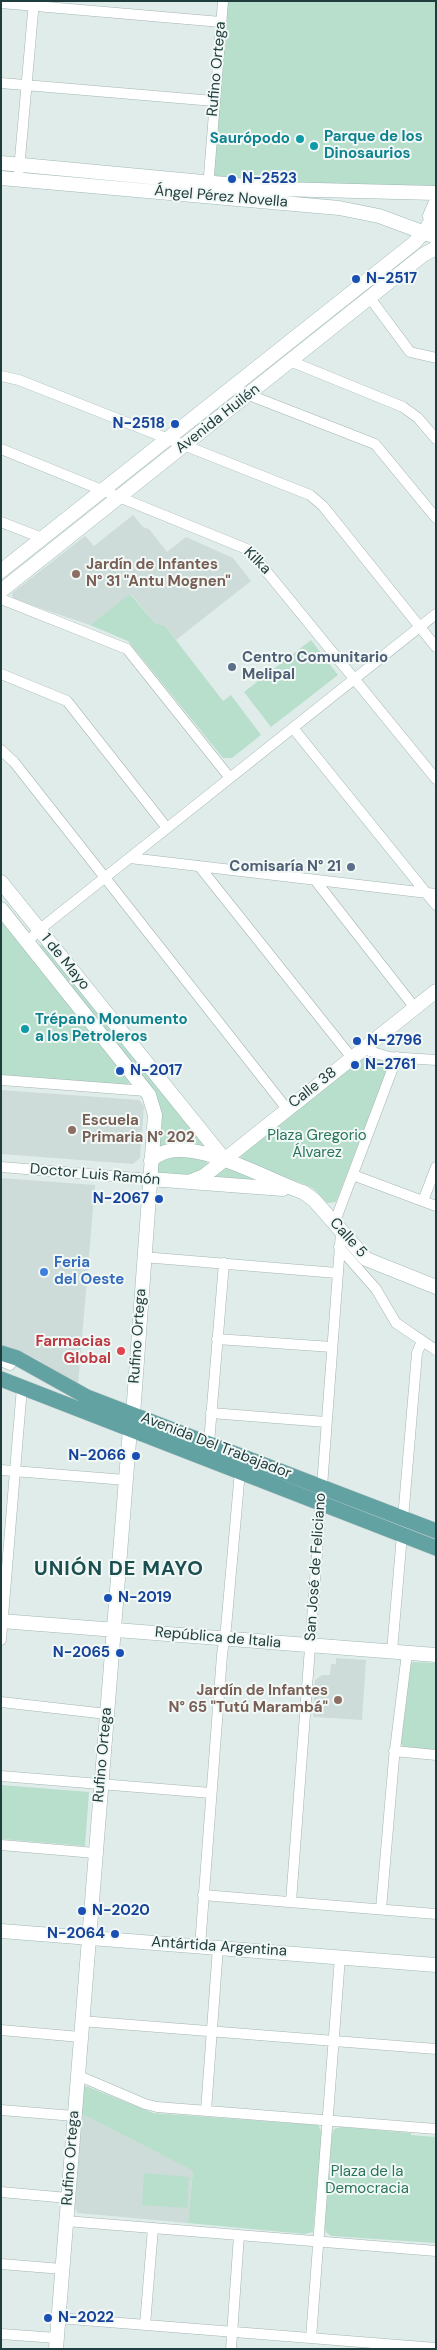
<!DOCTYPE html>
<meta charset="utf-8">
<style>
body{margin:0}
#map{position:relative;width:437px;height:2350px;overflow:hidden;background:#e0ecea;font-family:"DM Sans",sans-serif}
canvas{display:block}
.frame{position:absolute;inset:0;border:2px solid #203d3d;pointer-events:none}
</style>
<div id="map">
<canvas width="437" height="2350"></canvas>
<div class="frame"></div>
</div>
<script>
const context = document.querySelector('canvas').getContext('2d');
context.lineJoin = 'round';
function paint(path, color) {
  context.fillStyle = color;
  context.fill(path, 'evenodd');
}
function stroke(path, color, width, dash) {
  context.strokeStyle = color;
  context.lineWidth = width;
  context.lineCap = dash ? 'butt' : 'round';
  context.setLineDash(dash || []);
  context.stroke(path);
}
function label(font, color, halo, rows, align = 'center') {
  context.font = font + ' "DM Sans",sans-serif';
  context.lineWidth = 4;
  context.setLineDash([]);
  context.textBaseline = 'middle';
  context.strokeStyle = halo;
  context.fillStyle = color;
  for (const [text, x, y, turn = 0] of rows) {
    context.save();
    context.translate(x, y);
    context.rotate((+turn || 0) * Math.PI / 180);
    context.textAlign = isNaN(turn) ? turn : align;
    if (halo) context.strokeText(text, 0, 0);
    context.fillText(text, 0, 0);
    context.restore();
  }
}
paint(new Path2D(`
 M133 515 143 527 149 529 167 552 186 537 233 558 251 581 176 640 165 626 155 623 131 594 90 625 13 599 12 593 85 536 94 546Z
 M1 1090 139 1100 144 1106 140 1158 133 1164 1 1154Z
 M1 1178 95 1185 78 1385 36 1359 1 1345Z
 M336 1658 366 1660 362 1720 313 1717 315 1680 322 1675H330L331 1664H336Z
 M80 2113 193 2171 188 2223 78 2213 74 2207Z`), '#cedcd9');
paint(new Path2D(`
 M226 1H436V189L313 186 218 177 213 173Z
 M130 594 155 623 165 626 223 701 231 695 261 735 232 758H223L128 641 90 625Z
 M311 640 338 675 271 727 244 692Z
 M1 917 130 1080 128 1085 1 1077Z
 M42 944H43L206 1147 158 1149 160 1112 38 947Z
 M363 1057 384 1061 388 1067 336 1202 327 1203 314 1189 304 1184 243 1163 240 1156Z
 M200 1156 209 1164 196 1176 157 1173 155 1162 159 1157Z
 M224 1167 263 1181 207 1178Z
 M414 1662 436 1663V1750L404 1747 401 1744 411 1663Z
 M1 1785 89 1792 85 1846 1 1839Z
 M86 2086 153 2113 318 2125 322 2133 313 2232 305 2234 188 2223 193 2171 80 2113 83 2087Z
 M341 2127 411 2133V2135L436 2137V2243L331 2236 326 2232 324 2226 332 2134 334 2129Z
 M144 2173 189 2177 187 2208 142 2205Z`), '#b8decc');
const street = new Path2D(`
 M1 3 221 22
 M1 83 214 101
 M19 170 34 1
 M208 188 223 1
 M370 298 410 352 436 358
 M290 361 403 407 418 418 436 439
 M1 376 19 380 310 495 323 506 436 647
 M234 385 244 393 375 444 436 518
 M1 449 249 550 436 779
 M1 522 42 538
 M1 599 127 649 230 778
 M1 674 67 701 167 828
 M293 728 436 905
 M1 750 14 762 287 1109
 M130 858 436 894
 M199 866 352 1058
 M315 880 415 1008
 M27 942 39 930 436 614
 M363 1049 389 1057 436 1060
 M1 1080 146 1091
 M1 1167 150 1179
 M353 1175 436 1206
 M423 1201 436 1167
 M334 1224 397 1057
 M339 1247 376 1289 396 1323 436 1350
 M143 1257 337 1273
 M217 1339 332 1347
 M1 1361 10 1365 12 1361 2 1357
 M211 1413 326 1422
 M209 1443 224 1263
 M1 1470 126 1480
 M403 1519 417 1353 422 1341
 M1 1640 22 1387
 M392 1651 402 1535
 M1 1702 107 1714
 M394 1751 436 1755
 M1 1776 211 1793
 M1 1845 95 1853
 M203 1895 436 1914
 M291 1902 341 1232
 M381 1909 394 1758 407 1653
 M200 1946 222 1655 226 1628 240 1471
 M81 2021 436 2049
 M1 2030 80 2037
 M77 2075 145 2104 157 2107 436 2129
 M1 2110 74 2116
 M206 2111 218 1947
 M1 2192 68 2198
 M66 2221 436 2251
 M1 2264 62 2269
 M58 2318 436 2348
 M145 2325 153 2228
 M1 2334 57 2338
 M311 2338 340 1957
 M231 2349 239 2235`);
const secondary = new Path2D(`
 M1 163 278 189 436 193
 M1 178 339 208 379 216 436 237
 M433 230 430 216 436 202
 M1 571 414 243 424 232 431 221
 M1 591 423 255 436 248
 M1 882 224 1159
 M1 909 149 1095 155 1115 133 1415 130 1429 56 2349
 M151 1161C180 1127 268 1181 303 1192L314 1200 366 1259 436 1287
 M150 1179 283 1189
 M189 1182 204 1176 436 991
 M1 1621 436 1655
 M1 1931 436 1965`);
const primary = new Path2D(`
 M1 1353 17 1358 87 1397 436 1531
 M1 1379 436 1548`);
stroke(street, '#a3b4b3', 11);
stroke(secondary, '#9eb8b5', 15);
stroke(primary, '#c1c9c9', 16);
stroke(street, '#fff', 10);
stroke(secondary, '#fff', 14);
stroke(primary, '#63a2a3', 15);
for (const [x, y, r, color] of [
 [300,139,5,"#0f9aa8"],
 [314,146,5,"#0f9aa8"],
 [232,179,5,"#1a4fb4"],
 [356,279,5,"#1a4fb4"],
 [175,424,5,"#1a4fb4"],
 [76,574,5,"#8d6e63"],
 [232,667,5,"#5c6f8a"],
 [351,867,5,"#5c6f8a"],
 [25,1029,5,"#0f9aa8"],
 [357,1041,5,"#1a4fb4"],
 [355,1065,5,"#1a4fb4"],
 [120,1071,5,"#1a4fb4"],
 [72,1130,5,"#8d6e63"],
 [159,1199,5,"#1a4fb4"],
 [44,1272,5,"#3f7fe0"],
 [121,1351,5,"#e0444e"],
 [136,1456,5,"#1a4fb4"],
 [108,1598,5,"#1a4fb4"],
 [120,1653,5,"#1a4fb4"],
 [338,1700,5,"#8d6e63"],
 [82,1911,5,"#1a4fb4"],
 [115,1934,5,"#1a4fb4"],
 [48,2318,5,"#1a4fb4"]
]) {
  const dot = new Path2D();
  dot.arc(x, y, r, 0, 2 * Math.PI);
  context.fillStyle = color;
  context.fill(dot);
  stroke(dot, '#f1f8f6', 2);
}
label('15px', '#203d3d', '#f1f8f6', [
 ["Rufino Ortega",217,69,-85],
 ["Ángel Pérez Novella",221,197,5],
 ["Avenida Huilén",218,419,-38],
 ["Kilka",257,561,45],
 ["1 de Mayo",65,962,51],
 ["Calle 38",313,1088,-38],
 ["Doctor Luis Ramón",95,1175,5],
 ["Calle 5",348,1238,48],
 ["Rufino Ortega",138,1336,-86],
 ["Avenida Del Trabajador",216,1446,21],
 ["San José de Feliciano",316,1567,-86],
 ["República de Italia",218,1638,5],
 ["Rufino Ortega",103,1755,-85],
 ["Antártida Argentina",219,1947,4],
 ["Rufino Ortega",71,2158,-86]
]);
label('bold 15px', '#0d838f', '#f1f8f6', [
 ["Parque de los",324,137],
 ["Dinosaurios",324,154],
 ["Saurópodo",290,139,"right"],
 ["Trépano Monumento",35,1020],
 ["a los Petroleros",35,1037]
], 'left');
label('bold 15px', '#164399', '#f1f8f6', [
 ["N-2523",242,179],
 ["N-2517",366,279],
 ["N-2518",165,424,"right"],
 ["N-2796",367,1041],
 ["N-2761",365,1065],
 ["N-2017",130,1071],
 ["N-2067",149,1199,"right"],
 ["N-2066",126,1456,"right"],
 ["N-2019",118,1598],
 ["N-2065",110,1653,"right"],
 ["N-2020",92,1911],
 ["N-2064",105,1934,"right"],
 ["N-2022",58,2318]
], 'left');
label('bold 15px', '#785e54', '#f1f8f6', [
 ["Jardín de Infantes",86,565],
 ["N° 31 \"Antu Mognen\"",86,582],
 ["Escuela",82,1121],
 ["Primaria N° 202",82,1138],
 ["Jardín de Infantes",328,1691,"right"],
 ["N° 65 \"Tutú Marambá\"",328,1708,"right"]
], 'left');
label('bold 15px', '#4e5e75', '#f1f8f6', [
 ["Centro Comunitario",242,658],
 ["Melipal",242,675],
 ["Comisaría N° 21",341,867,"right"]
], 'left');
label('15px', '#29755b', '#f1f8f6', [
 ["Plaza Gregorio",317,1136],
 ["Álvarez",317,1153],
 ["Plaza de la",367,2172],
 ["Democracia",367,2189]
]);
label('bold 15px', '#366cbe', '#f1f8f6', [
 ["Feria",54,1263],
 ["del Oeste",54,1280]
], 'left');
label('bold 15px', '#be3a42', '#f1f8f6', [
 ["Farmacias",111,1342],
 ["Global",111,1359]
], 'right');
context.letterSpacing = '1px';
label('bold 20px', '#1b4e4f', '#f1f8f6', [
 ["UNIÓN DE MAYO",119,1570]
]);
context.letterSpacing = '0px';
</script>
